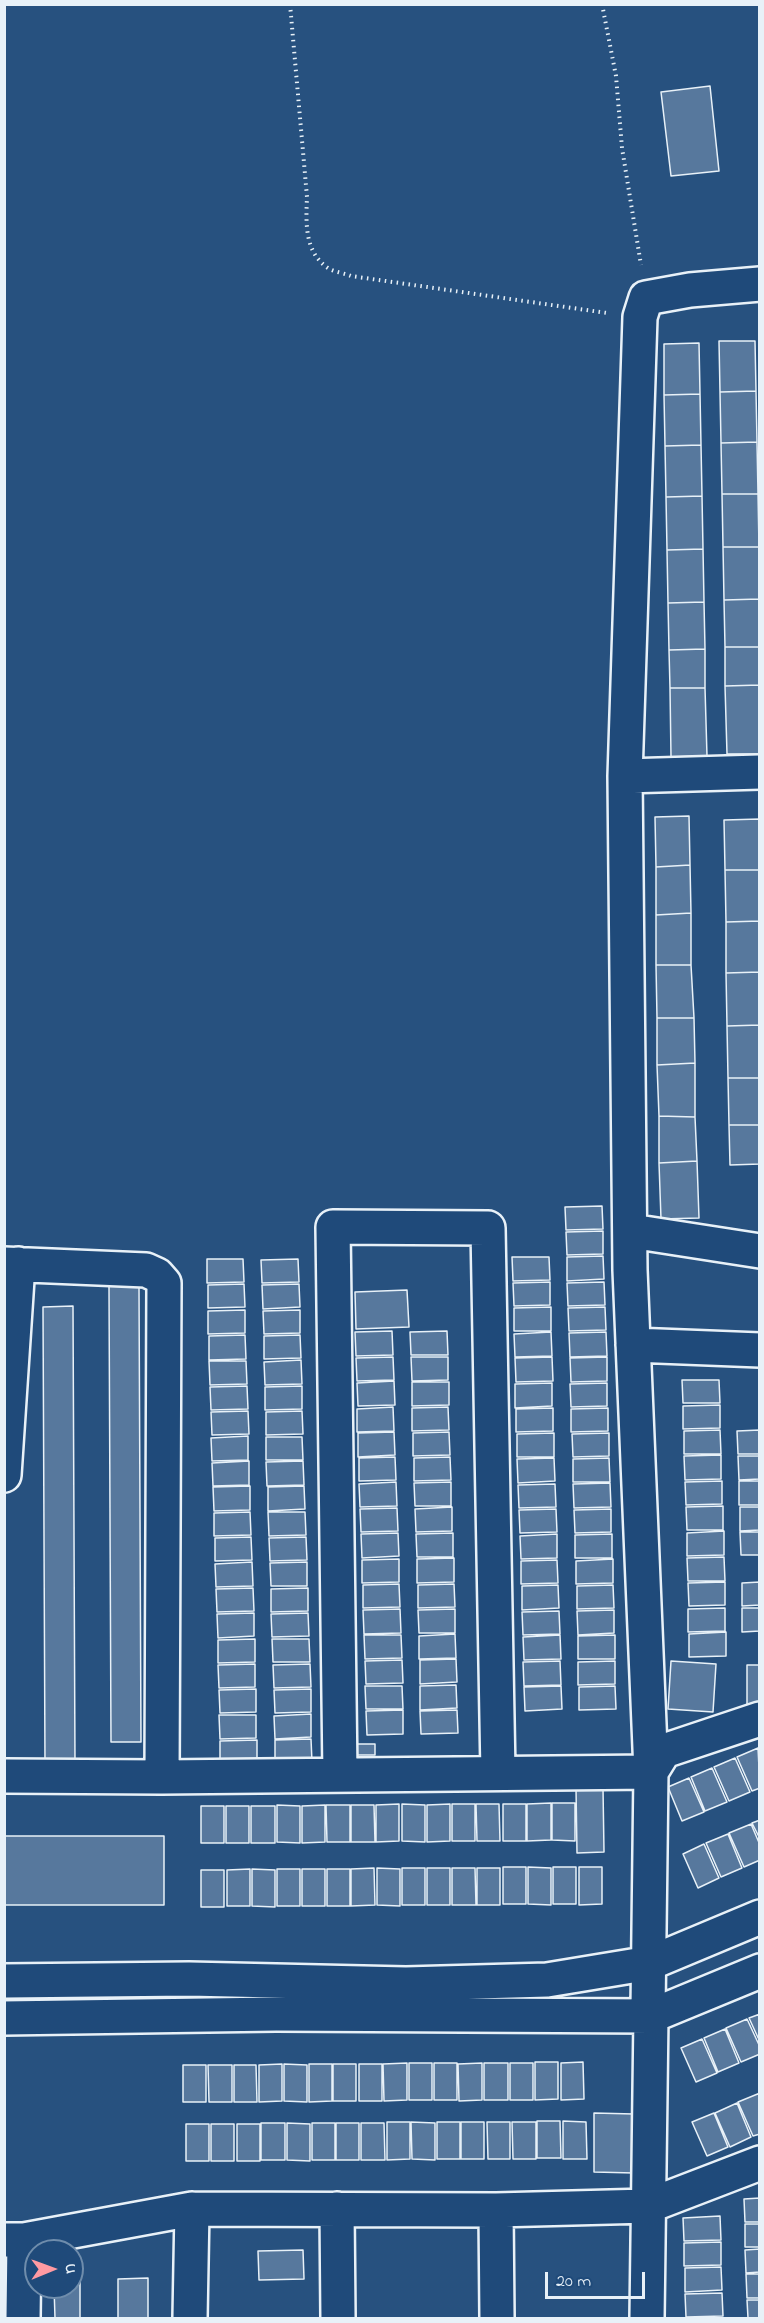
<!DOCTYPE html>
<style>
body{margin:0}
#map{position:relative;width:764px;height:2323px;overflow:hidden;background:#27517f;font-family:"Indie Flower",sans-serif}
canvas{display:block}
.frame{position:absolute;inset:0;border:6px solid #e8f1f8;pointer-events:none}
.north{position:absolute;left:24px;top:2239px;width:60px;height:60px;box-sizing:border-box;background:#1f4a7a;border:2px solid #6f8dac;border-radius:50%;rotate:89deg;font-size:16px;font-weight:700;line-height:24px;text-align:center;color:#e8f1f8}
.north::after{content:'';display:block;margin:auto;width:21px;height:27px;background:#ff9aa2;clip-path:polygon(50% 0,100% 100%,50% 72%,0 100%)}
.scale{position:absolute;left:545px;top:2272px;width:100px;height:27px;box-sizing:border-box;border:3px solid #e8f1f8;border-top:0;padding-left:8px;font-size:18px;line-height:21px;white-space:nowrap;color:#e8f1f8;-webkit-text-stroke:4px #1f4a7a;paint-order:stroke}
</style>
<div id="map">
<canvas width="764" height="2323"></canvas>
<div class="frame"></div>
<div class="north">U</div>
<div class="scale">20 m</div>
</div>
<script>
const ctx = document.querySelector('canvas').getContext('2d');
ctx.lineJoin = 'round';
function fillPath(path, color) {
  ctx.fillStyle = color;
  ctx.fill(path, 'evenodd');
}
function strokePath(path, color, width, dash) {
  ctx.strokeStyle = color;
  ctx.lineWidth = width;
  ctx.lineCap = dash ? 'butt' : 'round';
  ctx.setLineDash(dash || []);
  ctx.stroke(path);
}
const building = new Path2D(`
 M710,86L719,171L671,176L661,92Z
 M719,341H755L756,391L720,392Z
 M699,343L700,394L664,395V344Z
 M756,391L757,442L721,443L720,392Z
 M700,394L701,445L665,446L664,395Z
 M757,442L758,494H722L721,443Z
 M701,445L702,496L666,497L665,446Z
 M722,494H758L759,547H723Z
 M702,496L703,549L667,550L666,497Z
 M723,547H759L760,599L724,600Z
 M703,549L704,602L668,603L667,550Z
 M760,599V647H725L724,600Z
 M704,602L705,649L669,650L668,603Z
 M725,647H760V685L725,686Z
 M705,649V688H670L669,650Z
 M760,685V754H727L725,686Z
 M670,688H705L707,756L671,757Z
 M689,816L690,865L656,867L655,817Z
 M760,819V870H725L724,820Z
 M690,865L691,913L656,915V867Z
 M725,870H760V921L726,922Z
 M691,913V965H656V915Z
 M760,921V972L726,973V922Z
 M656,965H691L694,1018H657Z
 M760,972V1025L727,1026L726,973Z
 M657,1018H694L695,1063L657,1065Z
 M760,1025V1078H728L727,1026Z
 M695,1063V1117L659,1116L657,1065Z
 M728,1078H760V1125H729Z
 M659,1116L695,1117L697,1161L659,1163Z
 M729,1125H760V1164L730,1165Z
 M697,1161L699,1218L661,1219L659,1163Z
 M602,1206L603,1229L566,1230L565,1207Z
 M603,1231V1254L567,1255L566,1232Z
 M603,1256L604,1279L567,1281V1257Z
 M512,1257H549L550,1280L513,1281Z
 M207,1259H243L244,1282L207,1283Z
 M298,1259L299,1282L262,1283L261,1260Z
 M550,1282V1305L514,1306L513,1283Z
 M604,1282L605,1305L568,1306L567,1283Z
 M244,1284L245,1307L208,1308V1285Z
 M299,1284L300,1307L263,1309L262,1285Z
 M109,1286H139L141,1742H111Z
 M407,1290L409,1327L356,1329L355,1292Z
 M73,1306L75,1762L45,1763L43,1307Z
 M551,1307V1331H514V1308Z
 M605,1307L606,1330L569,1331L568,1308Z
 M245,1310V1333L208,1334V1311Z
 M300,1310V1333L264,1334L263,1311Z
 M392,1331L393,1355L356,1356L355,1332Z
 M447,1331L448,1355H411L410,1332Z
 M551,1332L552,1356L515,1357L514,1334Z
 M606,1332L607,1356L570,1357L569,1333Z
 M245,1335L246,1359L209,1360V1336Z
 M300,1335L301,1358L264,1359V1336Z
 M393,1357L394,1380L357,1381L356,1358Z
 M411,1357H448V1380L412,1381Z
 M552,1357L553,1381L516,1382L515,1358Z
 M607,1357V1381L571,1382L570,1358Z
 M301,1360L302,1384L265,1385L264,1362Z
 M209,1361H246L247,1384L210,1385Z
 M682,1380H719L720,1403H683Z
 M394,1381L395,1405L358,1406L357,1383Z
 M412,1382H449V1405L412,1406Z
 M552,1383V1406L515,1408V1384Z
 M607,1383V1406L571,1407L570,1384Z
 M247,1386L248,1409L211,1410L210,1387Z
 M302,1386V1409L265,1410V1387Z
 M720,1405V1428L683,1429V1406Z
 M393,1407L394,1431L357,1432V1409Z
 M448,1407L449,1430L412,1431V1408Z
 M553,1408V1431L516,1432V1409Z
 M608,1408V1431L571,1432V1409Z
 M248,1411L249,1434L212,1435L211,1412Z
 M302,1411L303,1434L266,1435V1412Z
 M720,1430L721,1454H684V1431Z
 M760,1430V1454H738L737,1431Z
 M394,1432L395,1455L358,1457V1433Z
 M449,1432L450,1455L413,1456V1433Z
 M554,1433V1457H517V1434Z
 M609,1433V1456L573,1457L572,1434Z
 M248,1436V1460L212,1461L211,1438Z
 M266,1437H302L303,1460H266Z
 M721,1455V1479L685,1480L684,1456Z
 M738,1456H760V1479L739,1480Z
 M395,1457L396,1480L359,1481V1458Z
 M450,1457L451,1480L414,1481V1458Z
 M554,1458L555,1481L518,1483L517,1459Z
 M609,1458L610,1482H573V1459Z
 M249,1461V1485L213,1486L212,1463Z
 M303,1461L304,1485L267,1486L266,1462Z
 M722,1481V1504L686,1505L685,1482Z
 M739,1481H760V1505H739Z
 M396,1482L397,1506L360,1507L359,1484Z
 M451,1482V1506H415L414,1483Z
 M610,1483L611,1507L574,1508L573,1484Z
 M555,1484L556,1507L519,1508L518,1485Z
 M250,1486V1510L214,1511L213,1487Z
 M304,1486L305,1509L268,1511V1487Z
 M723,1506V1530H687L686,1507Z
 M452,1507V1531L416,1532L415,1509Z
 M740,1507H760V1530L740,1531Z
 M397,1508L398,1531L361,1532L360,1509Z
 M556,1509L557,1532L520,1533L519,1510Z
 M611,1509V1532L575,1533L574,1510Z
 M250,1512L251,1535L214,1536V1513Z
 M268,1512H305L306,1535L269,1536Z
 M724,1531V1555L687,1556V1533Z
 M740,1532H760V1555H741Z
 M398,1533L399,1556L362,1558L361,1534Z
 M453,1533V1557H417L416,1534Z
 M557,1534V1558L521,1559L520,1536Z
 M612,1534V1558H575V1535Z
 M251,1537L252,1560L215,1561V1538Z
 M306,1537L307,1560L270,1561L269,1538Z
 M724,1557L725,1581H688L687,1558Z
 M454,1558V1582L417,1583V1559Z
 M399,1559V1582L362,1583V1560Z
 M613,1559V1583L576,1584V1561Z
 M557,1560L558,1583L521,1584V1561Z
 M252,1562L253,1586L216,1587L215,1564Z
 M307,1562V1586H271L270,1563Z
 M725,1582V1605L689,1606L688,1583Z
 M760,1582V1605L742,1606V1583Z
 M399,1584L400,1607L363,1608V1585Z
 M454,1584L455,1607L418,1608V1585Z
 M558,1585L559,1608L522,1610V1586Z
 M613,1585L614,1608L577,1609V1586Z
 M253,1588L254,1611L217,1612L216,1589Z
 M308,1588V1611L271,1612V1589Z
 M725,1608V1631L688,1632V1609Z
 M742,1608H760V1631L742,1632Z
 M400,1609L401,1633L364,1634L363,1610Z
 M455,1609V1633H419L418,1610Z
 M614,1610V1633L578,1635L577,1611Z
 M559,1611L560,1634L523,1635L522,1612Z
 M254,1613V1636L218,1638L217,1614Z
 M308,1613L309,1636L272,1637L271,1614Z
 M726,1632V1656L689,1657V1634Z
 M455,1634L456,1658L419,1659V1636Z
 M364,1635H401L402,1658L365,1659Z
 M560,1635L561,1659L524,1660L523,1637Z
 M615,1635V1659H578V1636Z
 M255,1639V1662L218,1663V1640Z
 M272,1639H309L310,1662H273Z
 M456,1659L457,1682L420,1684V1660Z
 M402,1660L403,1683L366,1684L365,1661Z
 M560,1661L561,1685L524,1686L523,1662Z
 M615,1661V1684L578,1685V1662Z
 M671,1661L716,1664L713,1712L668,1709Z
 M255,1664V1687L219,1688L218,1665Z
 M310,1664L311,1687L274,1688L273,1665Z
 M747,1665H760V1712H747Z
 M456,1685L457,1708L420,1710V1686Z
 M365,1686H402L403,1709H366Z
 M561,1686L562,1709L525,1711L524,1687Z
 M615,1686L616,1709L579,1710V1687Z
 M256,1689V1712L220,1713L219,1690Z
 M311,1689V1712L275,1713L274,1690Z
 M403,1710V1734L367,1735L366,1711Z
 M457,1710L458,1733L421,1734L420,1711Z
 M311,1714V1737L275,1739L274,1716Z
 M219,1715H256V1738L220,1739Z
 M311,1739L312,1762L275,1764V1740Z
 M257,1740V1763L220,1764V1741Z
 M356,1744H375V1755H356Z
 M758,1748L760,1788L752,1791L737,1757Z
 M735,1758L750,1792L729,1801L714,1767Z
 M712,1768L727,1802L705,1811L691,1777Z
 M689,1778L704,1812L682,1821L668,1787Z
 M576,1788H603L604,1852L577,1853Z
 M551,1803V1840L527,1841V1804Z
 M552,1803H575V1841L552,1840Z
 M399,1804V1841L376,1842V1805Z
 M402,1804L425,1805V1842L402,1841Z
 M450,1804V1841L427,1842V1805Z
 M452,1804H475V1841H452Z
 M476,1804H499L500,1841H477Z
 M503,1804H526V1841H503Z
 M277,1805L300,1806V1843L277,1842Z
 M325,1805V1842L302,1843V1806Z
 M326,1805H350V1842H327Z
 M351,1805H374L375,1842H351Z
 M201,1806H224V1843H201Z
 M226,1806H249V1843H226Z
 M251,1806H275V1843H251Z
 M760,1820V1839L752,1823Z
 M751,1824L760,1845V1860L744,1867L729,1833Z
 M728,1834L742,1868L721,1877L706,1843Z
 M4,1836H164V1905H4Z
 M704,1844L719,1878L698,1888L683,1854Z
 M503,1867H526V1904H503Z
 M528,1867L551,1868V1905L528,1904Z
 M553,1867H576V1904H553Z
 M579,1867H602V1904L579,1905Z
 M374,1868L375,1905L351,1906V1869Z
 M377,1868L400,1869V1906L377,1905Z
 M402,1868H425V1905H402Z
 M427,1868H450V1905H427Z
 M452,1868H475L476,1905H452Z
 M477,1868H500V1905H477Z
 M250,1869V1906H227V1870Z
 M252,1869L275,1870V1907L252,1906Z
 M277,1869H300V1906H277Z
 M302,1869H325V1906H302Z
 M327,1869H350V1906H327Z
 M201,1870H224V1907H201Z
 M760,2014V2042L749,2018Z
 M747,2019L760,2047V2054L741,2062L726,2028Z
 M725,2029L739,2063L718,2072L704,2038Z
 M702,2039L717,2073L696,2082L681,2048Z
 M535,2062H558V2099L535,2100Z
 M583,2062L584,2099L561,2100V2063Z
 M407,2063V2100L384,2101L383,2064Z
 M409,2063H432V2100H409Z
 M434,2063H457V2100H434Z
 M482,2063V2100L459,2101L458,2064Z
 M484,2063H508V2100H484Z
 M510,2063H533V2100H510Z
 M282,2064V2101L259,2102V2065Z
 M284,2064L307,2065V2102L284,2101Z
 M309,2064H332V2101L309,2102Z
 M333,2064H356V2101H333Z
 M359,2064H382V2101H359Z
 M183,2065H206V2102H183Z
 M208,2065H232V2102H209Z
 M234,2065H256L257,2102H234Z
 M760,2093V2134L753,2136L738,2102Z
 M737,2103L751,2137L730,2147L715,2113Z
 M594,2113L634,2114V2173L594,2172Z
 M714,2113L728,2147L707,2156L692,2122Z
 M537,2121H560L561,2158H537Z
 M563,2121L586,2122L587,2159H563Z
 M387,2122H410V2159L387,2160Z
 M411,2122L435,2123V2160L412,2159Z
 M437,2122H460V2159H437Z
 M461,2122H484V2159H461Z
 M487,2122H510V2159H488Z
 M512,2122H536V2159H513Z
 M261,2123H285V2160H261Z
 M287,2123L310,2124V2161L287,2160Z
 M312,2123H335V2160H312Z
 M336,2123H359V2160H336Z
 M361,2123H384L385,2160H361Z
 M186,2124H209V2161H186Z
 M211,2124H234V2161H211Z
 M237,2124H260V2161H237Z
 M760,2198V2222H745L744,2199Z
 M720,2216L721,2240L684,2241L683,2218Z
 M745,2224H760V2247H745Z
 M721,2242V2265L684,2266V2243Z
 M760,2249V2272L746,2273L745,2250Z
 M303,2250L304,2279L259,2280L258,2251Z
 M721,2267L722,2290L685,2292V2268Z
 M746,2274H760V2298H747Z
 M148,2278V2318H118V2279Z
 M72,2281H80V2318H55L54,2287H72Z
 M722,2293L723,2316L686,2317L685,2294Z
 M747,2300H760V2318H748Z`);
fillPath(building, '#57789d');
strokePath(building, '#e8f1f8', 1.5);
const minor = new Path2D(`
 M625,776L760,772
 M631,1231L760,1251
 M4,1264L146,1270L157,1275L164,1283L162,1777
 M633,1345L760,1350
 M4,1475L18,1264
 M340,1775L333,1227L488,1228L498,1773
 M4,1776L162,1777L651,1772L664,1751L760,1719
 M4,1981L189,1979L406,1984L547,1980L650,1963L760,1917
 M4,2018L276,2014L651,2016L760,1971
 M337,2209L338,2318
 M496,2210L497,2318
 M4,2240H24L192,2209L496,2210L648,2206L760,2163
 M23,2318L24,2240
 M190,2318L192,2209
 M647,2318L651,2016L648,2009L651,1772L630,1270L625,776L640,317L646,298L690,290L760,284`);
strokePath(minor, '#e8f1f8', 38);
strokePath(new Path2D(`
 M290,4L307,197C306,222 304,252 328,268C334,272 344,273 351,276L607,313
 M602,4L616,76L622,148L641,265`), '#e8f1f8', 4, [1.5, 4.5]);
strokePath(minor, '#1f4a7a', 33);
</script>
